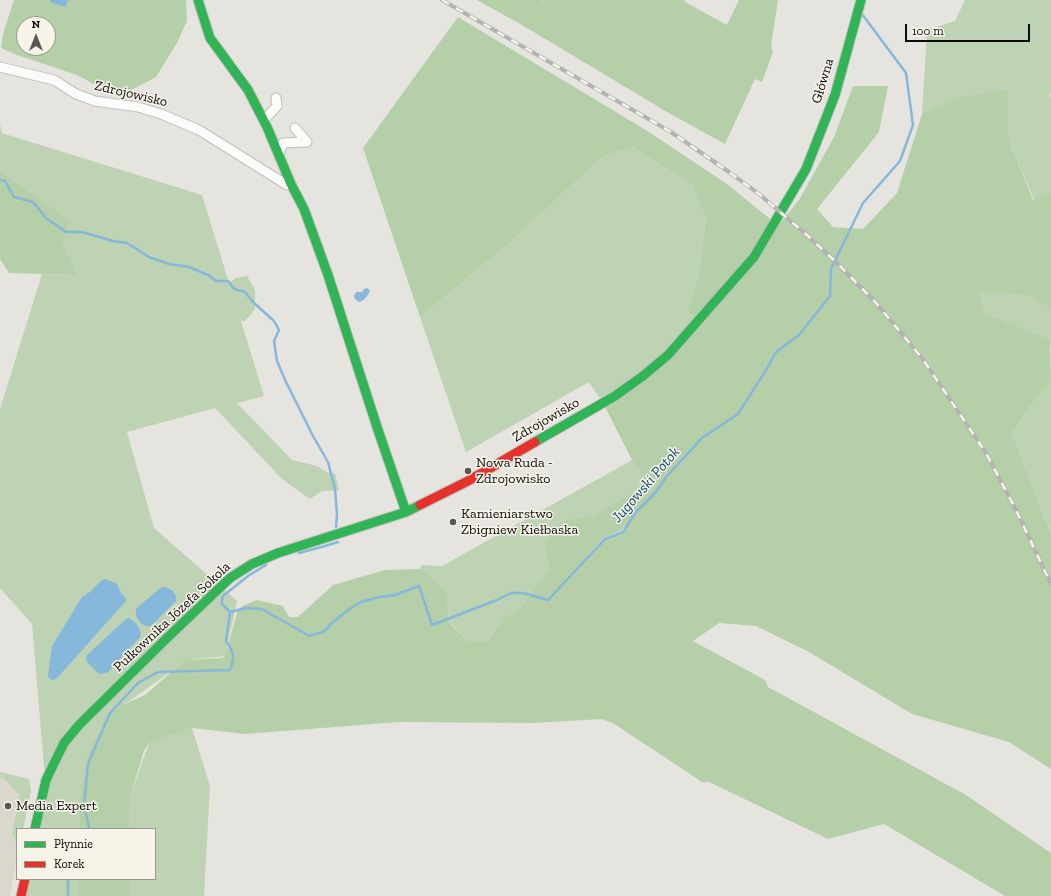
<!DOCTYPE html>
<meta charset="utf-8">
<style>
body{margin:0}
#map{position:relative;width:1051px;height:896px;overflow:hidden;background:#e6e4df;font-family:"Zilla Slab",serif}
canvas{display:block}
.legend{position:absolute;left:16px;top:828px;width:140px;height:52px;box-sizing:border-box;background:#f6f3e9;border:1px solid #99968f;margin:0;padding:5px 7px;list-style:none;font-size:12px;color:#0d0b09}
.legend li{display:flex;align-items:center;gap:8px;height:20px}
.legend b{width:20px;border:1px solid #99968f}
.north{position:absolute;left:16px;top:16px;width:40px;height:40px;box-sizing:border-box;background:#f6f3e9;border:1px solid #99968f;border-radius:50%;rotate:0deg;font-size:11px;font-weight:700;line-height:16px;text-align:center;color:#0d0b09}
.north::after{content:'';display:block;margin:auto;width:14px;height:18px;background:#595754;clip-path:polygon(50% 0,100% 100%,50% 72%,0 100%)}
.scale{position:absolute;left:905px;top:24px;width:125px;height:18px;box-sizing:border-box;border:2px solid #0d0b09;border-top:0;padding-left:5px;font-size:12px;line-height:14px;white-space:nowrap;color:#0d0b09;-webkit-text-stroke:3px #f6f3e9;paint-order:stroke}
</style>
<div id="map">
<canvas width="1051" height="896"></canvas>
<ul class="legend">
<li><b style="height:5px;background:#30b455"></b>Płynnie</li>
<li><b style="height:5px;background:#e5322d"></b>Korek</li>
</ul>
<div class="north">N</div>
<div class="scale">100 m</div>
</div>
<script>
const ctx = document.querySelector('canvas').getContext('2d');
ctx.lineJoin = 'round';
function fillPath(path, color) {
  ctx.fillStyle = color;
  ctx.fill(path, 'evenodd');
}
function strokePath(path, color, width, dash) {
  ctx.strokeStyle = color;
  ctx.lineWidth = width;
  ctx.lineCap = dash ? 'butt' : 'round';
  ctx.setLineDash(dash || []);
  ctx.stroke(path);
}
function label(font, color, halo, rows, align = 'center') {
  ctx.font = font + ' "Zilla Slab",serif';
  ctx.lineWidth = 3;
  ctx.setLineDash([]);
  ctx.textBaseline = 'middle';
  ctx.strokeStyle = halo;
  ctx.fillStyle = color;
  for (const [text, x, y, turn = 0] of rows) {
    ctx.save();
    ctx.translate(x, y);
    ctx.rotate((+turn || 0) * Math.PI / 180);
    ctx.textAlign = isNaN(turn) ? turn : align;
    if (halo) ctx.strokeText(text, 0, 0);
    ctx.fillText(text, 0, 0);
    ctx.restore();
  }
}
fillPath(new Path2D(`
 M0,772L29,779L31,790L23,829H17V859L10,896H0Z`), '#dad7cc');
fillPath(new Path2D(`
 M965,0H1051V93L1049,95L1051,97V192L1034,200L1009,141L1008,90L922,114L927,30L955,21Z
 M0,124L2,133L202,195L229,283L235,278L247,276L255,290V309L245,321H241L264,396L237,403L292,460L317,466L327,472L335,473L339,491H322L310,499L282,479L215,408L127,432L154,528L237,601L225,656L187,660L125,704L83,829H35L46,780L44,766L32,624L0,588V409L42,274L78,275L63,244L70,220L0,171Z
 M633,147L691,184L706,217L699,275L687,312L701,317L668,355L603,403L589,382L466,452L420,317L506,246L602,157Z
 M980,291L1030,296L1051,309V351L1050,339L984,313Z
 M1051,383V533L1012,433L1032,403Z
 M632,460L649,484L623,497L596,514L562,521L546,554L549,568L521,607L506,616L487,642H468L449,621L447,594L421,569V565L442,566Z
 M192,728L210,786L204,896H131L129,879H155V829H129L130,797L149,743Z
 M0,772L29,779L31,790L23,829H17V843L15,842V838L12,834L20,796L3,777H0Z
 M25,879H79L77,896H21Z`), '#bed2b4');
fillPath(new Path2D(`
 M14,0H186L187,21L177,43L156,77L118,97L77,75L17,55L1,48L3,34ZM24,24H48V48H24Z
 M477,0H544L540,6L545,0H684L685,2L727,25L739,0H778L771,46L773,52L762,82L755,79L725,144L667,112L522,25Z
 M458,17L649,132L727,184L775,223L763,244L799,200L834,137L853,86H888L879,132L817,209L833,227L863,229L897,193L922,114L962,97L1008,90L1009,141L1033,200L1051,192V309L1030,296L980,291L984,313L1050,339L1051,383L1032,403L1012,433L1051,534V769L1009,742L912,714L809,652L756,626L719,623L693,641L765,680L768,687L966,795L1051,853V896H1005L884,824L828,839L709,782H702L613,723L601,719L534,723L399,722L245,734L192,728L149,743L144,751L130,797L129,829H80V799L87,758L107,715L125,704L145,695L183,662L187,660L222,658L225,656L238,610L242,606L257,600L283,606L289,617H298L333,585L385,570L421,569L426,572L447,594L449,622L468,642H487L506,616L521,607L549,568L546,554L547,543L562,521L596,514L623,497L649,484L632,460L603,403L621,392L700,317L687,312L699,275L706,217L691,184L633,147L602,157L506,246L420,317L363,148ZM626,524L623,532L605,539L586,557L604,538L622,530Z
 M0,171L70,220L63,244L78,275L9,273L0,259Z
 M79,879H129L131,896H77Z`), '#b5cfa9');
fillPath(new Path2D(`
 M51,0H68L66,7L50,2Z
 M367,288L370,290C368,296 365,300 359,302L355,299L354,296L356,292H362L364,289Z
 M105,579L117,584L121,593L125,597L126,601L57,678C53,681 50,681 48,676L52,646L82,597L90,592L102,580Z
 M164,587C171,588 178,594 176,601L151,626C142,628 134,617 136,609L160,588Z
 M128,618C135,621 143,630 140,637L107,673L102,674L98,673L87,662L86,658L87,655L125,620Z`), '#85b8da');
strokePath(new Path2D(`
 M0,180L5,181L14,197L33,202L46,218L66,232H82L113,241L127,243L149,257L169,264L189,267L208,275L216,281H228L234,289L245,292L253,302L274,321L279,330L274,341L277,361L286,382L313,436L328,462L335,489L337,514L336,527
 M299,553L325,546L338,542
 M230,612L246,608L262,609L309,636L323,632L332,623L348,610L361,602L379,597L395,595L419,586L432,625L497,600L511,593H523L548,600L605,539L623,532L636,512L655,493L667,476L702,438L738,414L766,370L776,352L799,335L830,296L831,269L863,203L900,161L913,125L906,73L862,14
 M230,612L222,604V600L223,596L248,576L266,565
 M88,829L89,827L84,806L88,764L110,713L138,683L158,672L230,670C235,656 234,652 226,641L230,612
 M68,896V881L69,879`), '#85b8da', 2.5);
const street = new Path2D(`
 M0,67L54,80L76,94L95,101L138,107L161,114L199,130L287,185L291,184
 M264,120L277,106L276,98
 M279,154L283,143L307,142L295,128`);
const fast = new Path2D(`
 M198,0L210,38L248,90L267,127L291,184L304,209L328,275L377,427L406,512
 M535,442L615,396L643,376L668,355L754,257L806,169L835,95L861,0
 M35,829L46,780L64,743L79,725L166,639L230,578L252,564L278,553L406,512L420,505`);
const jam = new Path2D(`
 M420,505L468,481L535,442
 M21,896L25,879`);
strokePath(street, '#c0bfbb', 11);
strokePath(fast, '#c0bfbb', 11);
strokePath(jam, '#c0bfbb', 11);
strokePath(street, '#fbfbfa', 9);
strokePath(fast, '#30b455', 9);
strokePath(jam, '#e5322d', 9);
const rail = new Path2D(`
 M442,0L671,132L729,172L759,194L807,235L838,264L876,303L922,358L986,453L1015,508L1051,584`);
strokePath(rail, '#b3b3b2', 4);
strokePath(rail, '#f6f3e9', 2.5, [8]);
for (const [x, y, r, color] of [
 [468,471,4,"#595754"],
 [453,522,4,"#595754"],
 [8,806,4,"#595754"]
]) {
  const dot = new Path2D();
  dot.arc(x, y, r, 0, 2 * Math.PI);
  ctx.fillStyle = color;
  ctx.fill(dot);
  strokePath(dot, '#f6f3e9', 1.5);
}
label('14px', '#0d0b09', '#f6f3e9', [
 ["Główna",823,81,-73],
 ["Zdrojowisko",131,94,13],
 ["Zdrojowisko",546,420,-30],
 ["Pułkownika Józefa Sokola",172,617,-43]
]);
label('14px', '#0d0b09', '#f6f3e9', [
 ["Nowa Ruda -",476,463],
 ["Zdrojowisko",476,479],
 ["Kamieniarstwo",461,514],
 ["Zbigniew Kiełbaska",461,530],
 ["Media Expert",16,806]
], 'left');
label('italic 15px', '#074466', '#f6f3e9', [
 ["Jugowski Potok",646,485,-49]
]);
</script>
